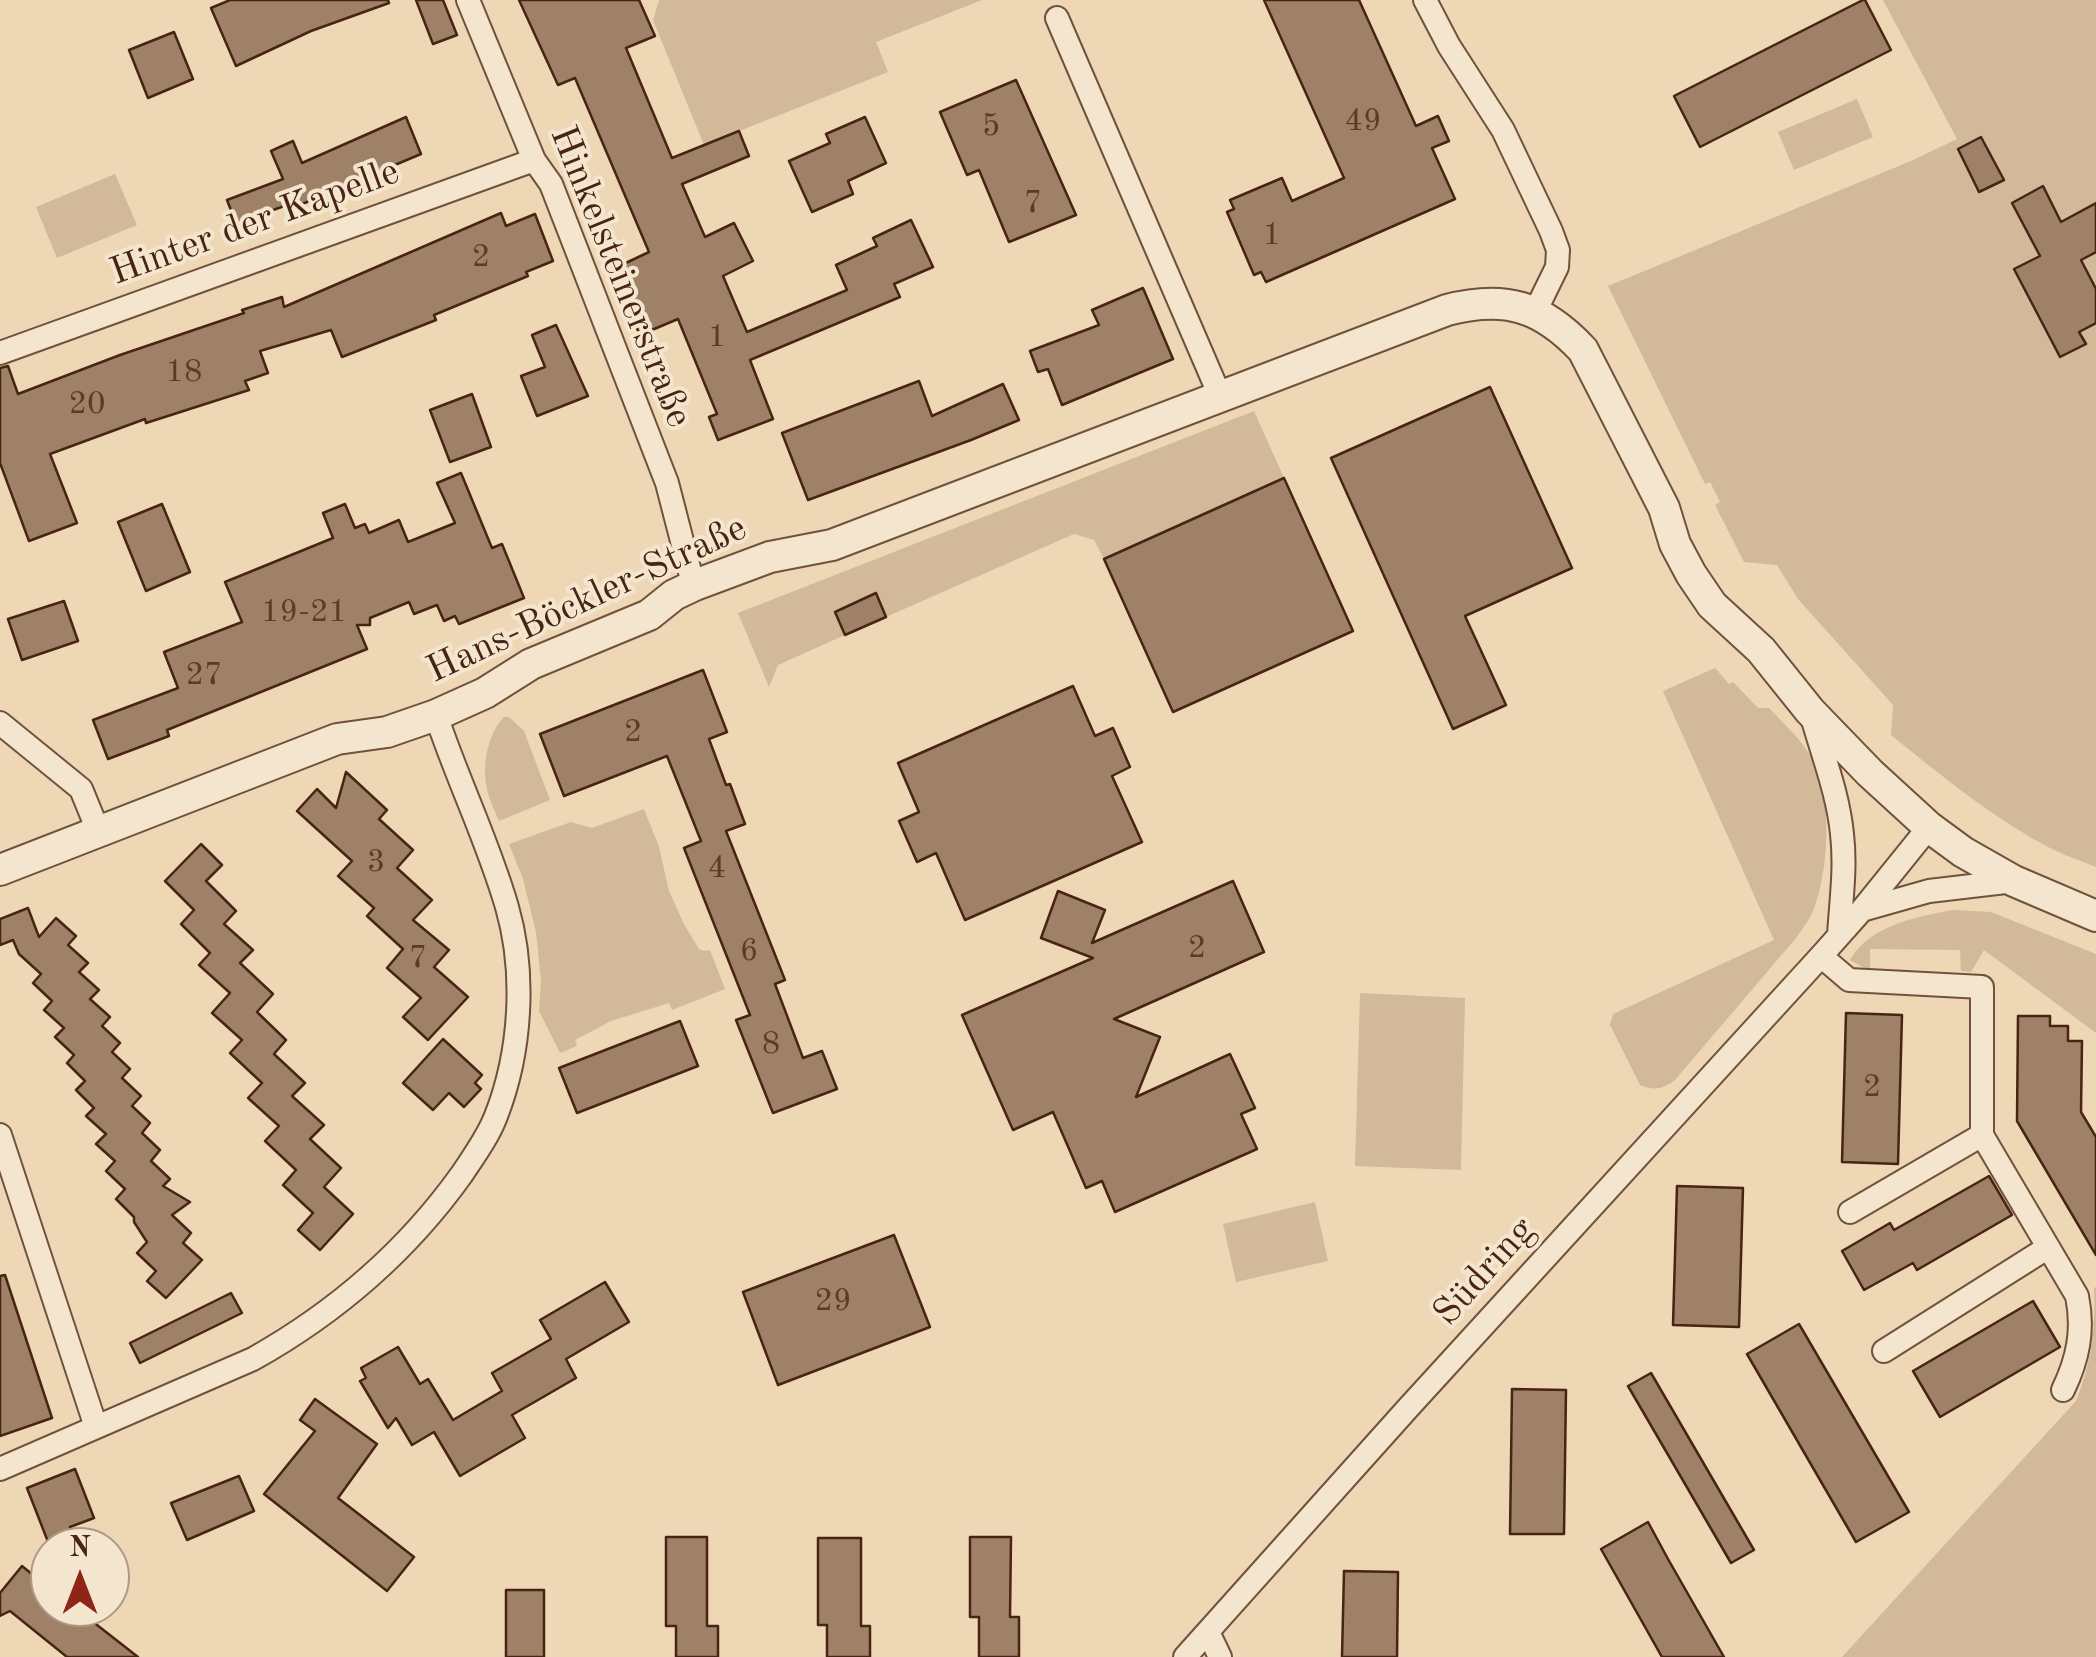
<!DOCTYPE html>
<meta charset="utf-8">
<style>
body{margin:0}
#map{position:relative;width:2096px;height:1657px;overflow:hidden;background:#eed7b5;font-family:"Old Standard TT",serif}
canvas{display:block}
.north{position:absolute;left:30px;top:1527px;width:100px;height:100px;box-sizing:border-box;background:#f4e5cf;border:2px solid #af9884;border-radius:50%;rotate:0deg;font-size:28px;font-weight:700;line-height:40px;text-align:center;color:#472413}
.north::after{content:'';display:block;margin:auto;width:35px;height:45px;background:#8f2418;clip-path:polygon(50% 0,100% 100%,50% 72%,0 100%)}
</style>
<div id="map">
<canvas width="2096" height="1657"></canvas>
<div class="north">N</div>
</div>
<script>
const ctx = document.querySelector('canvas').getContext('2d');
ctx.lineJoin = 'round';
function fillPath(path, color) {
  ctx.fillStyle = color;
  ctx.fill(path, 'evenodd');
}
function strokePath(path, color, width, dash) {
  ctx.strokeStyle = color;
  ctx.lineWidth = width;
  ctx.lineCap = dash ? 'butt' : 'round';
  ctx.setLineDash(dash || []);
  ctx.stroke(path);
}
function label(font, color, halo, rows, align = 'center') {
  ctx.font = font + ' "Old Standard TT",serif';
  ctx.lineWidth = 8;
  ctx.setLineDash([]);
  ctx.textBaseline = 'middle';
  ctx.strokeStyle = halo;
  ctx.fillStyle = color;
  for (const [text, x, y, turn = 0] of rows) {
    ctx.save();
    ctx.translate(x, y);
    ctx.rotate((+turn || 0) * Math.PI / 180);
    ctx.textAlign = isNaN(turn) ? turn : align;
    if (halo) ctx.strokeText(text, 0, 0);
    ctx.fillText(text, 0, 0);
    ctx.restore();
  }
}
fillPath(new Path2D(`
 M659,0H982L876,42L888,72L704,145L653,20Z
 M1883,0H2096V867C2082,861 2066,856 2052,849C1994,819 1942,776 1891,735L1893,705L1798,599L1777,565L1744,562L1715,505L1720,502L1710,482L1705,484L1608,286L1911,161L1957,139Z
 M1857,99L1873,137L1794,170L1778,132Z
 M115,174L137,225L57,258L36,207Z
 M1254,411L1284,478L1104,559L1094,540L1074,534L886,617L875,594L835,612L845,635L778,665L769,687L738,613Z
 M1715,668L1729,684L1733,682L1758,708H1769C1787,727 1808,745 1817,770C1832,809 1828,873 1813,911C1809,921 1802,929 1796,938L1675,1080C1663,1089 1653,1091 1640,1085L1610,1025L1613,1014L1774,940L1663,691Z
 M504,717H509L524,731L550,800L499,821C495,811 489,800 487,789C482,766 487,735 504,717Z
 M644,809L659,847L669,891L684,924L699,949L704,951L710,950L725,989L672,1010L669,1003L611,1021L575,1040L577,1046L560,1053L539,1011L541,981L536,932L523,879L509,844L571,822L592,828Z
 M1953,910L1991,912L2096,954V1033L1984,950L1971,972L1961,971L1960,950L1870,949V971L1850,960C1870,925 1916,917 1953,910Z
 M1360,993L1465,998L1461,1170L1355,1166Z
 M1315,1202L1328,1261L1236,1282L1223,1224Z
 M2096,1287V1657H1842L2076,1401C2091,1365 2096,1327 2094,1288Z`), '#d2b999');
const building = new Path2D(`
 M230,0H388L389,3L311,31L236,66L211,8Z
 M416,0H443L457,35L433,44Z
 M519,0H639L655,36L626,48L672,158L739,131L749,156L682,184L705,237L734,223L753,261L723,276L747,332L847,290L836,265L877,246L873,238L911,220L933,267L894,284L900,297L750,360L773,419L718,440L709,417L717,414L678,319L640,335L611,270L649,252L575,78L558,85Z
 M1264,0H1359L1416,126L1438,116L1449,141L1432,148L1455,199L1266,282L1261,272L1254,275L1227,212L1234,209L1230,200L1282,178L1292,201L1344,178Z
 M1863,0H1865L1891,50L1700,147L1674,96Z
 M174,32L193,79L148,98L129,50Z
 M1016,80L1076,215L1009,242L979,170L967,175L940,112Z
 M406,117L421,154L295,207L293,203L236,223L227,200L283,179L271,151L293,141L302,163Z
 M865,117L886,163L848,181L853,194L812,212L789,161L830,143L826,134Z
 M1981,137L2004,180L1979,192L1958,149Z
 M2043,186L2061,222L2096,203V252L2081,260L2096,289V323L2079,332L2086,344L2060,357L2014,269L2040,256L2012,203Z
 M501,213L506,226L535,214L553,261L526,272L528,276L434,315L436,320L342,357L331,330L260,351L268,373L245,381L249,390L146,423L145,419L50,454L77,523L29,541L0,463V368L8,366L18,394L120,355L244,313L242,310L282,297L284,307Z
 M1143,288L1173,359L1062,405L1048,369L1038,372L1030,351L1099,325L1092,310Z
 M556,325L588,396L537,416L521,376L545,367L532,335Z
 M919,381L932,416L1003,384L1019,420L971,440L808,500L782,433Z
 M1490,387L1572,568L1465,616L1506,705L1453,729L1331,458Z
 M472,394L491,447L450,462L430,410Z
 M461,473L492,548L502,544L524,598L459,624L455,616L444,621L437,605L414,614L409,602L370,618V625H357L367,649L167,730L169,736L108,759L93,720L178,688L164,652L242,622L225,582L333,538L323,513L345,504L355,528L365,524L369,533L399,520L408,542L455,523L437,483Z
 M1284,478L1353,631L1173,712L1104,559Z
 M162,504L190,572L146,591L118,522Z
 M876,593L886,617L845,635L835,612Z
 M64,601L78,641L22,660L8,619Z
 M703,670L727,732L709,739L726,785L730,784L745,824L726,831L785,980L775,984L803,1058L822,1051L837,1089L773,1113L736,1020L750,1015L684,848L701,841L667,756L564,796L540,734Z
 M1073,686L1095,736L1113,728L1130,767L1112,776L1142,842L965,920L936,853L917,862L899,821L919,812L898,763Z
 M346,772L387,810L379,819L413,850L397,868L432,900L413,920L449,950L434,967L468,997L428,1040L403,1017L421,998L387,968L403,949L367,916L374,908L338,876L352,861L297,811L317,789L336,808Z
 M201,844L222,865L206,881L236,911L224,924L253,950L240,963L273,994L257,1012L286,1040L274,1054L305,1083L292,1096L324,1125L310,1139L341,1168L324,1187L353,1214L320,1250L298,1230L313,1213L283,1185L296,1170L265,1141L279,1126L248,1098L262,1083L230,1053L242,1040L212,1013L230,993L199,965L210,953L181,924L194,910L165,881Z
 M1233,881L1264,952L1114,1019L1160,1037L1136,1097L1230,1054L1255,1108L1241,1114L1257,1149L1115,1212L1102,1181L1086,1188L1053,1112L1013,1130L962,1015L1093,958L1041,938L1058,891L1105,910L1092,943Z
 M28,908L39,937L56,918L76,936L68,945L88,963L79,972L99,990L90,999L110,1017L102,1026L120,1043L112,1052L130,1069L122,1078L141,1096L132,1106L150,1123L142,1133L160,1150L151,1161L170,1179L163,1186L190,1202L172,1215L191,1233L183,1243L202,1260L166,1298L147,1281L156,1271L137,1253L147,1242L134,1222V1217L116,1199L125,1189L106,1171L115,1161L96,1144L106,1134L86,1116L94,1108L76,1090L85,1081L67,1063L74,1055L55,1037L64,1028L44,1010L52,1001L33,983L41,974L19,954L13,940L0,945V919Z
 M1846,1013L1902,1015L1898,1164L1842,1162Z
 M2018,1016H2050V1026H2068V1041H2082L2081,1112L2096,1137V1255L2017,1121Z
 M680,1021L698,1066L577,1113L559,1068Z
 M443,1039L482,1075L475,1083L481,1089L464,1107L449,1093L433,1110L403,1083Z
 M1989,1176L2012,1215L1917,1270L1913,1263L1864,1290L1842,1251L1890,1223L1894,1230Z
 M1677,1186L1743,1188L1739,1327L1673,1325Z
 M894,1235L930,1327L778,1385L743,1292Z
 M5,1275L52,1418L0,1436V1276Z
 M605,1282L629,1322L566,1359L576,1378L512,1415L525,1438L460,1476L434,1432L412,1445L396,1418L388,1428L360,1381L366,1378L361,1368L398,1347L420,1384L428,1379L453,1420L502,1391L492,1373L551,1339L540,1320Z
 M231,1293L242,1313L140,1363L130,1343Z
 M2033,1301L2060,1347L1940,1417L1913,1371Z
 M1799,1324L1909,1512L1856,1542L1747,1354Z
 M1651,1373L1754,1550L1731,1563L1628,1386Z
 M1512,1389L1566,1390L1564,1534H1510Z
 M315,1399L377,1444L338,1498L414,1557L387,1591L264,1494L315,1431L300,1420Z
 M75,1469L94,1518L70,1527L75,1541L59,1547H50L27,1488Z
 M239,1476L254,1511L187,1540L171,1503Z
 M1648,1522L1668,1559L1724,1657H1662L1601,1549Z
 M666,1537H707V1626H718V1657H676V1626H666Z
 M970,1537H1011L1010,1617H1019V1657H979V1617H970Z
 M818,1538H861V1626H870V1657H827V1625H818Z
 M22,1566L50,1589V1607H74L138,1657H67L10,1611L0,1616V1593Z
 M1344,1571L1398,1572L1397,1657H1342Z
 M506,1590H544V1657H506Z`);
fillPath(building, '#9e8167');
strokePath(building, '#472413', 2.5);
const minor = new Path2D(`
 M468,0L534,160L551,184L667,483L690,572L695,585
 M1425,0L1449,46L1503,130L1551,231L1558,250L1557,267L1535,312
 M1057,18L1220,396
 M0,353L534,160
 M1811,713C1822,753 1838,793 1842,834C1846,868 1841,902 1839,935
 M0,723L81,789L99,833
 M1862,910L1929,891L2014,881
 M1821,956L1849,980L1982,987V1135L2077,1296C2084,1330 2078,1359 2063,1390
 M0,1135L96,1427
 M1850,1212L1982,1135
 M1884,1351L2047,1248
 M0,1469L253,1359C335,1313 407,1251 462,1174C474,1156 488,1137 496,1116C521,1052 526,973 507,907C488,841 457,779 436,715
 M1208,1632L1220,1657
 M1185,1657L1408,1408L1821,956L1862,910L1929,827`);
const tertiary = new Path2D(`
 M0,870L337,739L387,732L436,715L485,693L531,664L649,615L674,595L695,585L770,557L832,545L1447,310C1505,295 1542,306 1583,350L1664,508L1675,544L1691,574L1712,605L1761,650L1810,711L1870,773L1929,827L1963,852L2014,881L2096,916`);
strokePath(minor, '#71513c', 26);
strokePath(tertiary, '#71513c', 34);
strokePath(minor, '#f4e5cf', 22);
strokePath(tertiary, '#f4e5cf', 30);
label('32px', '#5d3b28', null, [
 ["49",1363,122],
 ["5",991,127],
 ["7",1033,204],
 ["1",1272,236],
 ["2",481,258],
 ["1",717,338],
 ["18",184,373],
 ["20",87,405],
 ["19-21",304,613],
 ["27",204,676],
 ["2",633,733],
 ["3",376,863],
 ["4",717,869],
 ["2",1197,949],
 ["6",749,952],
 ["7",418,959],
 ["8",771,1045],
 ["2",1872,1088],
 ["29",833,1302]
]);
label('38px', '#472413', '#f4e5cf', [
 ["Hinter der Kapelle",255,223,-20],
 ["Hinkelsteinerstraße",620,277,68],
 ["Hans-Böckler-Straße",587,600,-25],
 ["Südring",1485,1272,-48]
]);
</script>
